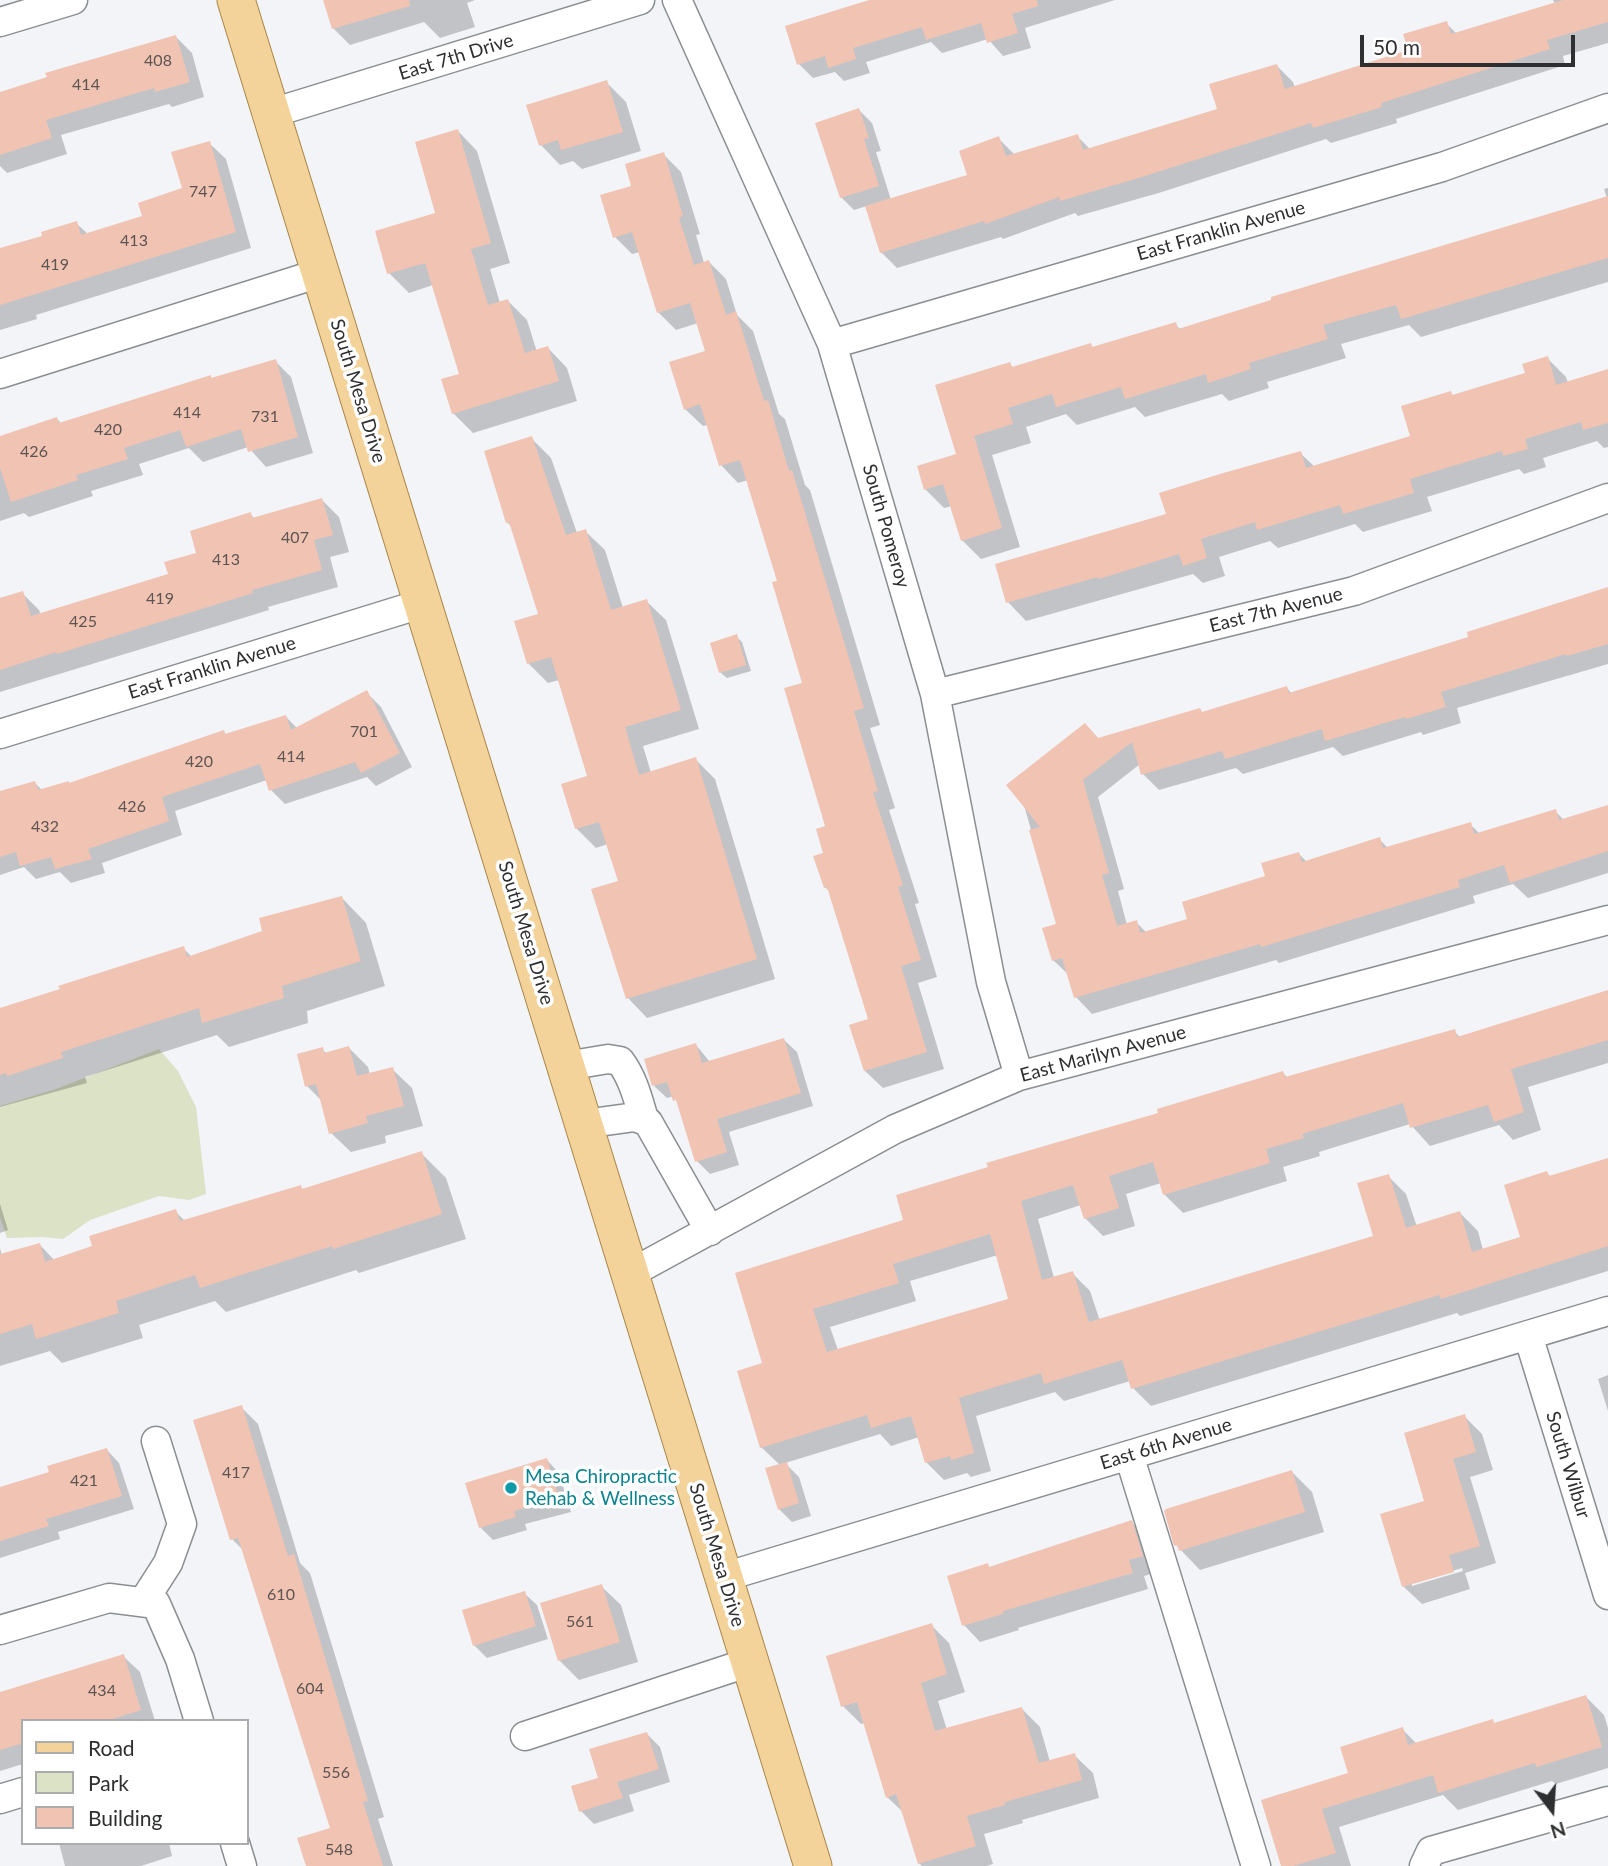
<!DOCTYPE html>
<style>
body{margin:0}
#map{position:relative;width:1608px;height:1866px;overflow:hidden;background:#f2f4f8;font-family:Lato,sans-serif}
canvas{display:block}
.legend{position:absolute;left:21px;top:1719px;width:228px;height:126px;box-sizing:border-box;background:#fff;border:2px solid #abacac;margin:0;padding:9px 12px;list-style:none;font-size:21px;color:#2e2f30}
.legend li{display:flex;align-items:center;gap:14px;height:35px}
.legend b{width:35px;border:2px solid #abacac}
.north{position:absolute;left:1517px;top:1775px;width:70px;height:70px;-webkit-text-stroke:5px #fff;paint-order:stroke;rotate:163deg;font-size:19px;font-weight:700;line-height:28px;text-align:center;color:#2e2f30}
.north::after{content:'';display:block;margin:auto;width:24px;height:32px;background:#2e2f30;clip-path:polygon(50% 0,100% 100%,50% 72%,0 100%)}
.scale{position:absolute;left:1360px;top:35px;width:215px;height:32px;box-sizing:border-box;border:4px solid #2e2f30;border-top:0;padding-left:9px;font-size:21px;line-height:24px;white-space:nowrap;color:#2e2f30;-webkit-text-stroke:5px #fff;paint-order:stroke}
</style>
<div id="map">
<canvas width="1608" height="1866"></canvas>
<ul class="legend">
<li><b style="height:9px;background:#f3d399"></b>Road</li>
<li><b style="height:19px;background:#dbe2c6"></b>Park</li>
<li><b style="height:19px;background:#f0c3b3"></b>Building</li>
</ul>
<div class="north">N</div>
<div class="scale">50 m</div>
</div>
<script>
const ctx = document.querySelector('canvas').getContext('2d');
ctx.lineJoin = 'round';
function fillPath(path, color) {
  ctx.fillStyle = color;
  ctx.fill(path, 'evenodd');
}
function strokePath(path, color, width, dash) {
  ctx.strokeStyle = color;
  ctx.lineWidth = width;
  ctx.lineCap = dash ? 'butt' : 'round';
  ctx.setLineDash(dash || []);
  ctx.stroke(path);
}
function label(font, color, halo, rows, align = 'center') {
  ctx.font = font + ' Lato,sans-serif';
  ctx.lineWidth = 7;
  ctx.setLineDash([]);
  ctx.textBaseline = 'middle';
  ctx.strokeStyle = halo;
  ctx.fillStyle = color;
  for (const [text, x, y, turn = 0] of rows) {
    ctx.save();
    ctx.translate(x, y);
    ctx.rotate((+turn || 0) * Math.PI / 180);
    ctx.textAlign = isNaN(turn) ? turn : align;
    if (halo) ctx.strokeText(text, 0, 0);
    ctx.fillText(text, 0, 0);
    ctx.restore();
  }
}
fillPath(new Path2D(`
 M159,1049L178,1071L196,1107L206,1194L189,1200L159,1196L90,1220L63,1239L43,1237L7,1238L0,1217V1106L56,1089Z`), '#dbe2c6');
fillPath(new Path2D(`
 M325,0H475L467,3L475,27L440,38L424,22L350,45L333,28Z
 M876,0H1115L1025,28L1031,48L1003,56L988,39L942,53L931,42L866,62L870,73L844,81L835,72L813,78L799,64Z
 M1553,0H1608V43L1563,56L1565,65L1396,119L1397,123L1331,143L1326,139L1162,192L1078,216L1075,213L1003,239L1001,237L897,268L881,252L867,206L854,210L841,197L859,110L872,123L881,151L876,152L891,200L969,176L998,138L1015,155L1077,136L1091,150L1219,110L1277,66L1293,82L1295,88L1410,51L1446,23L1457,34L1555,4Z
 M176,37L192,53L204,97L172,107L169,104L61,135L67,154L7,173L0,166V94Z
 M606,82L626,102L641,151L582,169L573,161L560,165L541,145Z
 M458,131L477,151L510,263L490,269L500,303L508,301L527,320L537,352L548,348L567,368L577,401L473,433L453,413L461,375L433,285L409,293L389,273L438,214Z
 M209,143L226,159L251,248L36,315L37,319L0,330V249L44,237L76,223L89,235L144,217L184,189Z
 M663,154L681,172L700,234L696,235L704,263L709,262L726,279L737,315L753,331L779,414L785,419L805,485L810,490L880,725L870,728L895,808L889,810L919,903L915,904L937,977L918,983L944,1069L883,1088L865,1071L870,1021L831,893L825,887L827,827L805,684L779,582L748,480L738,483L721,465L707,425L703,426L685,409L707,352L698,323L676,330L658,312L640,252L632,254L615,237L633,187Z
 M1608,188V282L1421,337L1409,325L1341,344L1346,358L1267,382L1269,388L1229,401L1222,394L1145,417L1135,407L1077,425L1066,414L1026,427L1031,443L992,455L1020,547L981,559L962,540L952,506L944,508L925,489L958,455L1010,364L1014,369L1090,345L1094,349L1175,324L1181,330L1607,198L1604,189Z
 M1547,358L1566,377L1568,383L1608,371V447L1604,448L1597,441L1543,458L1546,467L1524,474L1519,469L1427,497L1432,511L1363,532L1355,524L1278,548L1270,541L1219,557L1225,576L1203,583L1193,574L1026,621L1008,602L1168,515L1300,453L1315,467L1412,437L1450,393L1454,397L1527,374Z
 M275,361L291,377L313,453L266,467L248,447L203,462L189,448L139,464L143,475L91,491L93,496L29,517L24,513L0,521V438L57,419L62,424Z
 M531,438L551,458L577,533L585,531L605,550L623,608L646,601L666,620L699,729L643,746L651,773L695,759L715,779L775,979L647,1018L628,998L620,883L608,844L596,848L576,828L589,778L559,680L548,683L529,664L516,623L540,615L513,528L507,522Z
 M322,500L339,517L349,552L330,557L338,587L268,607L269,610L217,626L0,692V598L22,593L39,610L41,615L170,575L250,514L255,519Z
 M1608,589V664L1457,708L1461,723L1423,735L1421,732L1343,756L1333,747L1243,774L1236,768L1159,790L1143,774L1140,764L1098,797L1124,889L1118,891L1127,925L1136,922L1147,933L1189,920L1267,877L1299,854L1307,862L1379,839L1389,849L1470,824L1480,834L1555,811L1564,820L1608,807V873L1528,898L1513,884L1473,896L1475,903L1279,963L1276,960L1092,1014L1076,997L1070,976L1053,960L1058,925L1024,805L1085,725L1100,740L1203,714L1287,688L1292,694L1471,639Z
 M736,636L742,642L751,671L727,678L721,673L712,644Z
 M367,693L381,707L412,767L376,786L367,777L285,804L271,790L267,780L175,811L182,835L102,863L105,873L71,883L60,872L36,879L24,867L0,875V802L35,783L42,790L70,784L224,732L227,736L286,717L298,729Z
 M342,898L366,923L385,986L307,1011L308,1023L229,1047L217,1035L85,1077L87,1083L0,1107V1010L183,948L192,957L264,932Z
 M1608,991V1063L1528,1087L1541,1130L1513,1140L1499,1125L1430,1146L1410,1124L1319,1152L1320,1156L1283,1167L1287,1181L1183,1213L1165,1195L1161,1183L1126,1194L1135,1226L1103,1236L1085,1218L1081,1205L1038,1219L1054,1278L1072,1273L1090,1291L1100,1321L1375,1238L1388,1176L1406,1194L1417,1227L1460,1213L1478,1231L1483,1250L1522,1238L1547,1173L1551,1177L1608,1160V1271L1460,1316L1457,1313L1151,1406L1133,1388L1130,1381L1064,1401L1055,1392L976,1416L991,1471L971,1477L967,1473L944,1480L926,1462L919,1437L891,1446L880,1434L785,1463L799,1477L811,1516L792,1522L779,1509L781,1466L761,1447L765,1364L737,1274L906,1221L1161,1114L1283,1073L1288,1078L1454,1031L1461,1038ZM998,1255L1010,1300L838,1350L830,1327L916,1301L910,1281Z
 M784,1040L797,1052L813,1106L729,1132L739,1165L710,1174L697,1161L679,1104L674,1096L667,1098L654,1086L696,1045L710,1062Z
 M349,1048L368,1067L370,1075L392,1069L412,1088L423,1126L385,1136L386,1143L351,1152L331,1133L322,1101L307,1086L322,1049L327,1054Z
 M421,1153L446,1178L466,1239L359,1273L356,1270L226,1312L215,1301L139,1325L143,1338L62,1363L50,1351L0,1366V1248L2,1256L40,1245L55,1261L94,1247L175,1211L185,1221L300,1187L304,1190Z
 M0,1204L8,1230L0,1233Z
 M1608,1375V1411L1598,1379Z
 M241,1407L258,1424L300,1563L310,1573L384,1817L378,1819L393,1866H307L332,1829L245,1552L232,1539Z
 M1464,1416L1482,1434L1493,1470L1470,1477L1496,1563L1465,1573L1470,1589L1422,1604L1404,1587L1382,1515L1427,1502ZM1462,1568L1463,1571L1412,1586V1583Z
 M107,1450L119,1463L134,1509L58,1532L60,1539L0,1558V1489L51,1473Z
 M547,1460L559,1473L571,1512L525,1524L527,1530L493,1540L480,1527Z
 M1292,1472L1312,1492L1324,1532L1200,1570L1176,1545Z
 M1131,1522L1148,1539L1158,1572L1144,1576L1148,1589L1018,1628L1019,1630L980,1642L964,1625L987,1565L990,1568Z
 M601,1586L621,1605L638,1662L579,1680L559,1660Z
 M524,1593L537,1605L548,1639L487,1658L474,1645Z
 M931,1625L949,1643L965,1692L938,1701L947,1730L1022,1709L1040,1727L1050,1762L1074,1755L1093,1773L1099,1798L1022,1820L1023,1823L984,1834L993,1864L987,1866H922L919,1863L904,1813L887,1797L865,1723L861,1724L843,1706Z
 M123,1656L140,1672L155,1721H23V1764L0,1771V1694Z
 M1586,1697L1604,1715L1608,1728V1768L1556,1784L1552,1781L1458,1810L1443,1795L1339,1827L1351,1866H1283L1263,1801L1350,1774L1402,1729L1417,1744L1492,1721L1495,1724Z
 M647,1734L660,1747L670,1782L629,1795L634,1811L594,1824L581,1811L600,1779Z
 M59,1843H169L172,1856L141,1866H65Z`), '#0003');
fillPath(new Path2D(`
 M323,0H409L410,6L332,29Z
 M869,0H1037L1038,6L1012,14L1018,33L987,43L981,23L926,40L922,27L853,48L856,59L828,68L825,56L797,65L785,26Z
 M1563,0H1608V22L1547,40L1550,49L1381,103L1382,107L1313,128L1311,123L1145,176L1060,201L1059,197L985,224L984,221L880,253L865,206L967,175L959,151L999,136L1006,156L1078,134L1083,150L1217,109L1209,84L1277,64L1285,89L1408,50L1403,34L1447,21L1451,34Z
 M176,35L190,82L155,92L154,88L46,120L52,138L0,155V92L47,77L45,73Z
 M607,80L623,132L561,150L558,140L539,146L526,105Z
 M859,108L869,138L864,139L879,186L840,198L815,123Z
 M458,129L491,243L471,249L488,305L508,299L525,353L548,346L559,381L452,414L441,379L459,374L425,263L387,274L375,231L435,213L415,142Z
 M210,141L236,232L0,305V248L42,236L41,232L77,221L81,235L142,216L138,203L182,188L171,152Z
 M664,152L683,216L679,218L694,265L709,260L726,315L736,311L764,401L768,400L789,471L792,470L864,708L854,711L878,791L873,792L903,885L898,887L921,960L901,966L927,1052L864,1071L849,1025L868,1019L827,887L824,888L813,856L823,853L816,829L825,826L784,688L802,683L772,582L777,581L740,460L719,466L700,404L684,410L669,362L705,351L690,303L657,313L632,232L613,238L600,195L631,186L625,164Z
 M1608,196V258L1401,319L1396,305L1323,325L1328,339L1249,363L1251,369L1208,383L1206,374L1125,399L1121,387L1056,407L1052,394L1008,408L1013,424L974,436L1002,528L961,541L943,484L924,490L917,466L956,454L935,385L1010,362L1012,367L1091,343L1092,347L1176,322L1178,329L1271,300V297Z
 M1548,356L1556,385L1608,369V423L1583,430L1581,422L1525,439L1528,449L1503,456L1502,451L1410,479L1414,493L1343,514L1340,505L1257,530L1255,522L1201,539L1207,558L1183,566L1179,554L1099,579L1098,577L1006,603L995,564L1166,514L1159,493L1220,474L1301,451L1306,468L1410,436L1401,406L1451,391L1452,395L1525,373L1522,364Z
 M276,359L298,437L248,452L241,429L186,447L180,430L124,448L128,459L76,475L78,480L11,502L0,468V436L57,417L59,423L211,375V378Z
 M532,436L566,535L586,529L611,610L647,599L681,710L625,727L639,775L696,757L757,959L626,999L591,889L618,881L599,822L575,829L561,784L587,776L551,657L527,664L514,621L538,614L509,522L506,523L484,451Z
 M322,498L333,535L314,540L322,570L252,590L253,593L57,654L56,652L0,670V598L23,591L31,616L168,574L164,562L196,553L190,531L251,512L252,518Z
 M1608,587V644L1567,656L1566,654L1441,692L1446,707L1406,719L1405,717L1325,741L1322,729L1225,759L1222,751L1141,775L1132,742L1083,780L1109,873L1102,875L1117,926L1137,920L1140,933L1187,919L1182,902L1265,876L1261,863L1299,852L1302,862L1380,837L1383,848L1471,822L1474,834L1556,809L1559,820L1608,805V851L1510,883L1504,865L1458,880L1460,887L1261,947L1260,944L1074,998L1062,958L1052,961L1042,928L1056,924L1029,830L1040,827L1006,785L1085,723L1098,738L1200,708L1202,712L1287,686L1289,693L1468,637L1467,632Z
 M737,634L746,665L719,673L710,643Z
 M367,690L400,753L361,773L355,762L269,791L260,764L162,797L169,821L88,849L92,859L55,869L51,857L20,866L16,852L0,857V791L35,781L38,790L69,781V783L224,730L225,734L286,715L291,730Z
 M342,896L361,961L282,986L284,998L202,1023L199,1008L61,1052L63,1058L7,1076L6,1073L0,1075V1008L60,989L58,986L184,946L187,957L262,931L259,918Z
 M1608,990V1040L1511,1069L1524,1112L1494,1122L1488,1105L1410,1128L1403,1103L1302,1134L1304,1138L1266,1149L1270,1163L1163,1195L1153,1162L1109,1176L1119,1208L1084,1219L1073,1185L1021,1201L1042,1280L1073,1271L1089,1322L1373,1236L1357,1183L1389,1174L1406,1228L1460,1211L1472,1252L1520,1237L1504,1185L1547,1171L1549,1176L1608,1158V1246L1441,1299L1439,1295L1131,1389L1122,1360L1044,1384L1041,1373L959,1398L974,1453L951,1460L950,1456L925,1463L911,1416L871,1428L867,1415L760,1448L737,1371L762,1363L735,1273L903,1220L896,1195L988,1167L986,1163L1158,1113L1157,1109L1283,1071L1285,1077L1455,1029L1457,1037ZM990,1234L1008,1299L827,1352L813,1309L899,1283L893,1264Z
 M784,1038L801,1093L717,1119L727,1152L695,1162L676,1100L673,1101L667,1082L652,1086L644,1059L696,1043L702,1063Z
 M349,1046L357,1076L393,1067L404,1106L366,1116L368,1123L329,1134L316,1084L305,1087L297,1054L323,1047L324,1053Z
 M422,1151L442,1214L333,1249L332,1246L200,1288L195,1275L116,1301L119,1313L36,1339L32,1324L0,1334V1254L40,1243L45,1262L92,1246L89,1236L176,1209L180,1221L301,1185L302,1189Z
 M242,1405L288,1556L294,1554L368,1801L363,1802L383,1866H306L297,1838L330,1828L238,1538L230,1540L193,1420Z
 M1465,1414L1476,1452L1453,1459L1480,1546L1449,1555L1454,1572L1402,1587L1380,1514L1424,1501L1404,1433Z
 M107,1448L122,1496L46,1519L49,1526L0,1541V1487L49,1472L47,1466Z
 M547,1458L559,1499L514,1511L516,1517L479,1528L465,1483Z
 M787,1462L799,1503L778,1510L765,1468Z
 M1292,1470L1305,1512L1179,1551L1177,1545L1174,1546L1164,1511L1166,1509Z
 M1132,1520L1143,1556L1129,1560L1133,1573L1003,1611V1614L962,1626L947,1576L988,1563L989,1567Z
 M602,1584L620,1642L558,1661L540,1603Z
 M525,1591L536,1626L473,1646L462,1610Z
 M932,1623L947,1674L921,1683L935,1731L1022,1707L1039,1763L1075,1753L1082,1780L1005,1802V1805L967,1816L976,1846L918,1864L896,1794L886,1798L857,1702L841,1707L826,1656Z
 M124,1654L141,1710L106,1721H23V1743L0,1750V1692Z
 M1586,1695L1602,1747L1536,1767L1535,1763L1438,1793L1433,1775L1322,1809L1336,1853L1293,1866H1281L1261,1800L1348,1773L1340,1747L1403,1727L1408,1745L1493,1719L1494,1723Z
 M647,1732L659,1769L617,1782L623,1798L579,1812L571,1786L598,1778L589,1749Z`), '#f0c3b3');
const minor = new Path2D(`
 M677,0L832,344L935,694L991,982L1019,1076
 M0,22L73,0
 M272,113L640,0
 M832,344L1442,167L1608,108
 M0,374L320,273
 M935,694L1354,591L1608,498
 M0,734L424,603
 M566,1066L608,1059L620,1061C633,1078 638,1099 644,1119
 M584,1124L635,1117L648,1122L710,1231
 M631,1273L895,1129L1019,1076L1608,920
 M1528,1335L1608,1595
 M1129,1455L1256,1866
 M724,1577L1608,1311
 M143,1602L168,1563L182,1524L156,1441
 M0,1630L109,1598L156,1604L180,1659L199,1721
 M525,1736L750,1662
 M0,1799L23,1792
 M235,1843L242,1866
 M1424,1866L1431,1851L1608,1801`);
const major = new Path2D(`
 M236,0L813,1866`);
strokePath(minor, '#8b8e91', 31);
strokePath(major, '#a98648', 39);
strokePath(minor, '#fff', 28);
strokePath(major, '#f3d399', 37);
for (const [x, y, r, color] of [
 [511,1488,7,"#0f9aa8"]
]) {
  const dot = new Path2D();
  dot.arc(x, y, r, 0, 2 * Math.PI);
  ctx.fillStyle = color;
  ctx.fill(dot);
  strokePath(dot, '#fff', 2.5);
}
label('16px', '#5e5451', null, [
 ["408",158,61],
 ["414",86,85],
 ["747",203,192],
 ["413",134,241],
 ["419",55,265],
 ["414",187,413],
 ["731",265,417],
 ["420",108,430],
 ["426",34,452],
 ["407",295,538],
 ["413",226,560],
 ["419",160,599],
 ["425",83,622],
 ["701",364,732],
 ["414",291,757],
 ["420",199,762],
 ["426",132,807],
 ["432",45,827],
 ["417",236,1473],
 ["421",84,1481],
 ["610",281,1595],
 ["561",580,1622],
 ["604",310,1689],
 ["434",102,1691],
 ["556",336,1773],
 ["548",339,1850]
]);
label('19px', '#2e2f30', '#fff', [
 ["East 7th Drive",456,57,-17],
 ["East Franklin Avenue",1221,231,-16],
 ["South Mesa Drive",358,391,73],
 ["South Pomeroy",886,526,74],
 ["East 7th Avenue",1276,610,-14],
 ["East Franklin Avenue",212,668,-17],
 ["South Mesa Drive",526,933,73],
 ["East Marilyn Avenue",1103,1054,-15],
 ["East 6th Avenue",1166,1444,-17],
 ["South Wilbur",1568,1465,73],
 ["South Mesa Drive",717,1555,73]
]);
label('19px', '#0d838f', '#fff', [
 ["Mesa Chiropractic",525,1477],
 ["Rehab & Wellness",525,1499]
], 'left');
</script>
